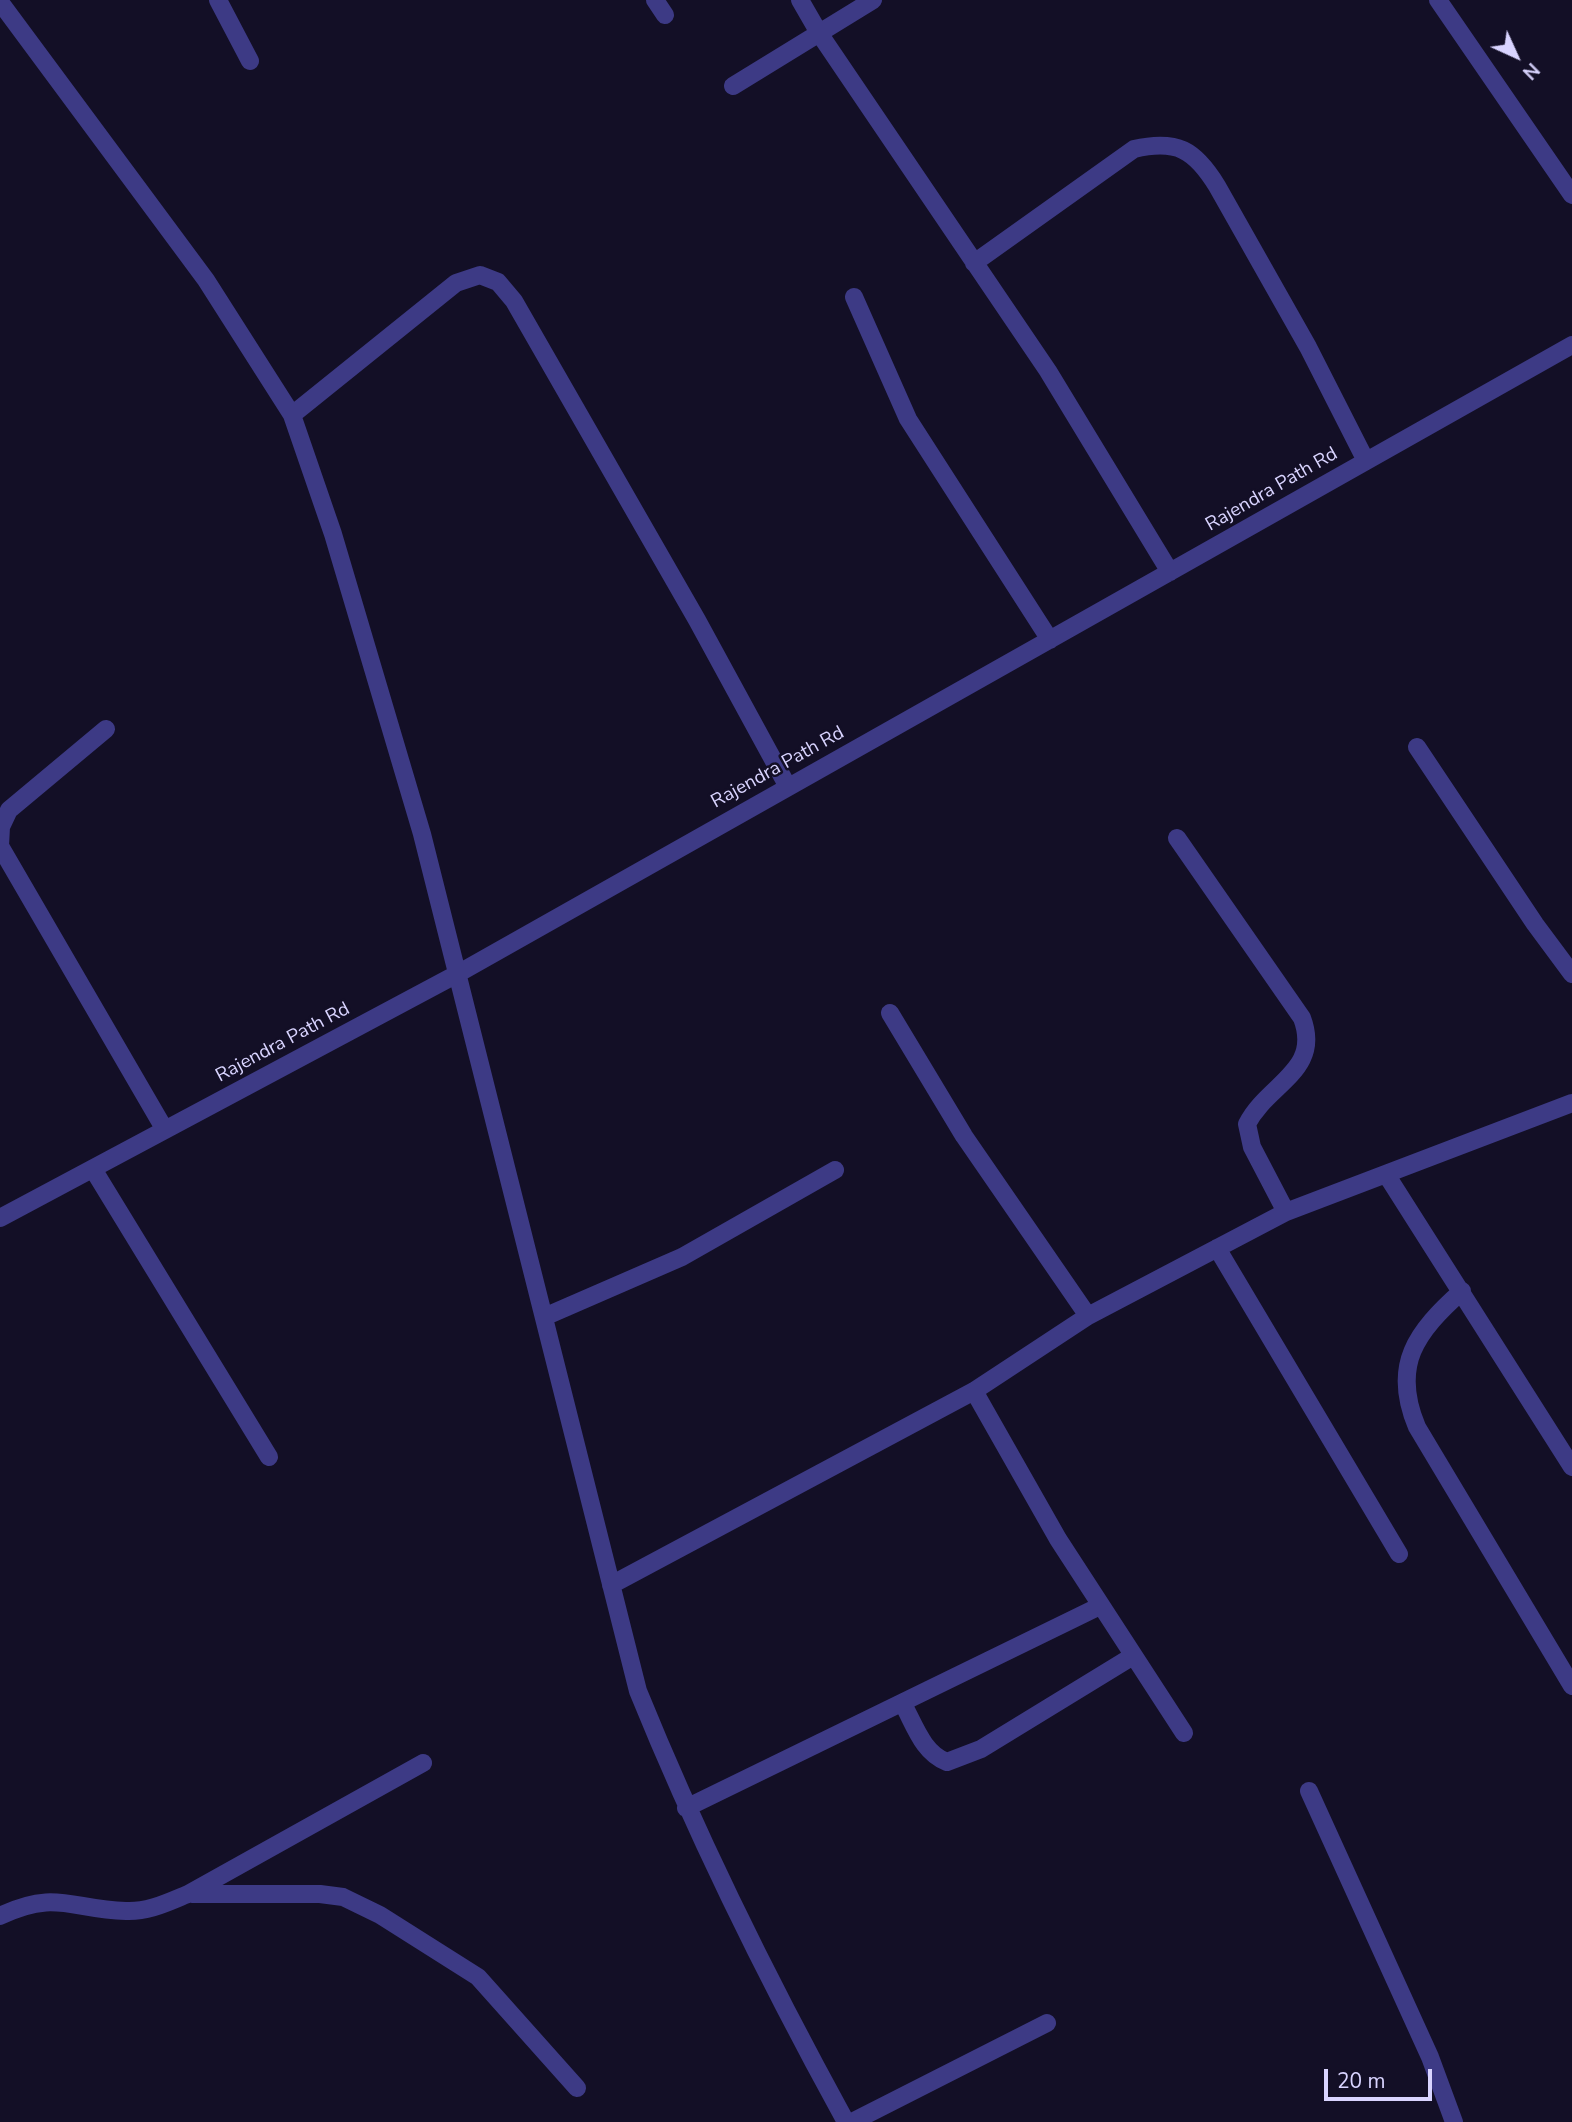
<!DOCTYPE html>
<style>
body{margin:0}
#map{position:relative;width:1572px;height:2122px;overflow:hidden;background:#130f26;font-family:"Nunito Sans",sans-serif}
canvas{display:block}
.north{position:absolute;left:1481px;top:21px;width:70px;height:70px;-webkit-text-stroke:5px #130f26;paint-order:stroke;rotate:135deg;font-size:19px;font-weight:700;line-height:28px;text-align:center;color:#d9d4ff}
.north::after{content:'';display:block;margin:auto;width:24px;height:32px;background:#d9d4ff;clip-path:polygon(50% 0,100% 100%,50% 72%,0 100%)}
.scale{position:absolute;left:1324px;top:2069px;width:108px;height:32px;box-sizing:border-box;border:4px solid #d9d4ff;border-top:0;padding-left:9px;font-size:21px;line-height:24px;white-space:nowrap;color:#d9d4ff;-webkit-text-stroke:5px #130f26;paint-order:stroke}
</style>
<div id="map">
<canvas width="1572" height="2122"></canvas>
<div class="north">N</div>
<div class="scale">20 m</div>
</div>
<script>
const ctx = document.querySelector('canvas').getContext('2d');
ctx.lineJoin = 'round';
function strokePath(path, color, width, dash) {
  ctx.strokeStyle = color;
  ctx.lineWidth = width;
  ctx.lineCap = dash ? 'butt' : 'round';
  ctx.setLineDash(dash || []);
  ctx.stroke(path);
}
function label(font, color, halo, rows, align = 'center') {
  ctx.font = font + ' "Nunito Sans",sans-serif';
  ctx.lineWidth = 5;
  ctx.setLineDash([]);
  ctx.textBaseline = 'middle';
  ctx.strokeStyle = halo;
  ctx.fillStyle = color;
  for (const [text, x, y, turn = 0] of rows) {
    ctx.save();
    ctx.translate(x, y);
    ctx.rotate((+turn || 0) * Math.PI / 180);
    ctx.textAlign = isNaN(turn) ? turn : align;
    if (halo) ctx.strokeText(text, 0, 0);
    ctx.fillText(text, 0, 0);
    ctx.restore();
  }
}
strokePath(new Path2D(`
 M192,1894H320L343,1897L380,1915L478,1977L577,2088
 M0,1916C56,1889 72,1910 126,1911C149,1912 168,1902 188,1894L423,1763`), '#3d3a85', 18);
strokePath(new Path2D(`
 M218,0L250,61
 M655,0L665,15
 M800,0L819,33L1048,371L1170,572
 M1438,0L1572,195
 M0,2L206,280L292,415L333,534L422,834L638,1691C698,1839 769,1982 846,2122
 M733,86L873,0
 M974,263L1134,149C1177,139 1195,150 1217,186L1308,347L1366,461
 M854,297L908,419L1050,640
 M292,415L456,283L480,275L498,282L514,301L697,620L788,787
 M106,729L9,810L1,827L0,846L165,1130
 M1417,747L1535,924L1572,974
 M1177,838L1302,1018C1322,1071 1268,1083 1247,1124L1252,1147L1286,1212
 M890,1013L964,1136L1088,1316
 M93,1169L269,1457
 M1386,1174L1572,1467
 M0,1218L459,973L1572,345
 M1217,1248L1399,1554
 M1462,1291C1416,1332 1391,1365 1417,1427L1572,1686
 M544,1317L682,1257L835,1170
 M974,1391L1058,1539L1184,1733
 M611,1585L974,1391L1088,1316L1286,1212L1572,1103
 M903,1704C915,1726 923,1753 947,1762L981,1749L1133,1656
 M1309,1791L1430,2057L1454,2122
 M686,1808L1100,1606
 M852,2122L1047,2023`), '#3d3a85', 18);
label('19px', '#d9d4ff', '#130f26', [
 ["Rajendra Path Rd",1272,490,-30],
 ["Rajendra Path Rd",778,768,-29],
 ["Rajendra Path Rd",283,1043,-28]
]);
</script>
